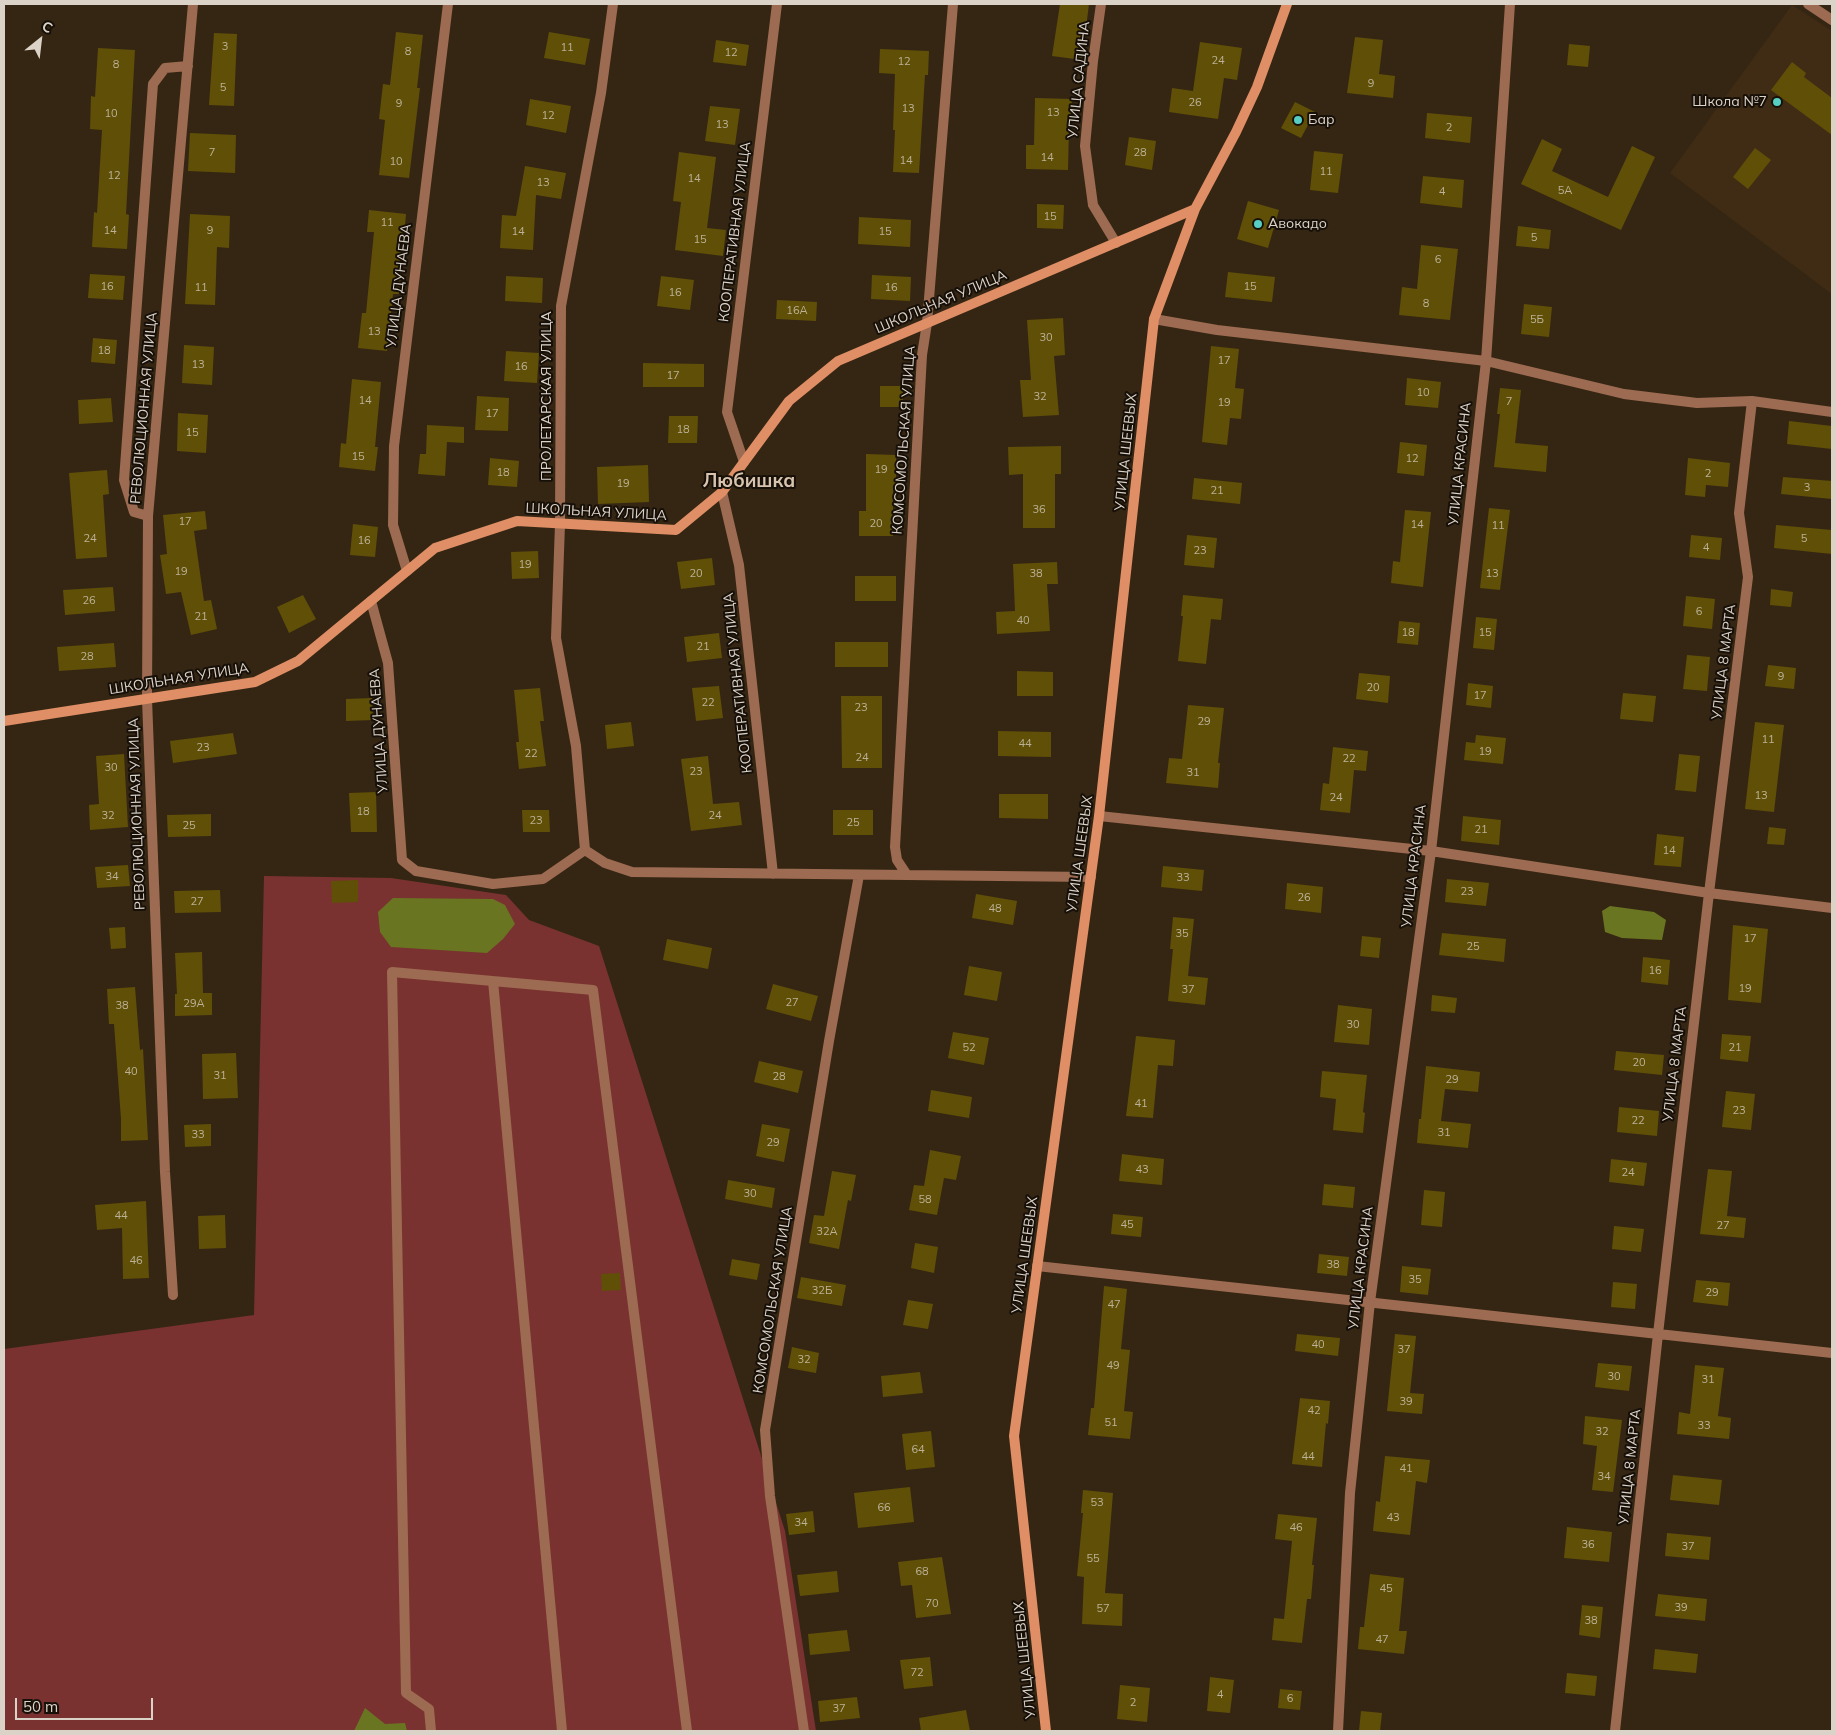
<!DOCTYPE html>
<meta charset="utf-8">
<style>
body{margin:0}
#map{position:relative;width:1836px;height:1735px;overflow:hidden;background:#352614;font-family:Mulish,sans-serif}
canvas{display:block}
.frame{position:absolute;inset:0;border:5px solid #dcd3c8;pointer-events:none}
.north{position:absolute;left:15px;top:15px;width:50px;height:50px;-webkit-text-stroke:4px #171009;paint-order:stroke;rotate:29deg;font-size:14px;font-weight:700;line-height:20px;text-align:center;color:#dcd3c8}
.north::after{content:'';display:block;margin:auto;width:18px;height:22px;background:#dcd3c8;clip-path:polygon(50% 0,100% 100%,50% 72%,0 100%)}
.scale{position:absolute;left:15px;top:1698px;width:138px;height:22px;box-sizing:border-box;border:2px solid #dcd3c8;border-top:0;padding-left:6px;font-size:15px;line-height:18px;white-space:nowrap;color:#dcd3c8;-webkit-text-stroke:4px #171009;paint-order:stroke}
</style>
<div id="map">
<canvas width="1836" height="1735"></canvas>
<div class="frame"></div>
<div class="north">С</div>
<div class="scale">50 m</div>
</div>
<script>
const ctx = document.querySelector('canvas').getContext('2d');
ctx.lineJoin = 'round';
function fillPath(path, color) {
  ctx.fillStyle = color;
  ctx.fill(path, 'evenodd');
}
function strokePath(path, color, width, dash) {
  ctx.strokeStyle = color;
  ctx.lineWidth = width;
  ctx.lineCap = dash ? 'butt' : 'round';
  ctx.setLineDash(dash || []);
  ctx.stroke(path);
}
function label(font, color, halo, rows, align = 'center') {
  ctx.font = font + ' Mulish,sans-serif';
  ctx.lineWidth = 4;
  ctx.setLineDash([]);
  ctx.textBaseline = 'middle';
  ctx.strokeStyle = halo;
  ctx.fillStyle = color;
  for (const [text, x, y, turn = 0] of rows) {
    ctx.save();
    ctx.translate(x, y);
    ctx.rotate((+turn || 0) * Math.PI / 180);
    ctx.textAlign = isNaN(turn) ? turn : align;
    if (halo) ctx.strokeText(text, 0, 0);
    ctx.fillText(text, 0, 0);
    ctx.restore();
  }
}
fillPath(new Path2D(`
 M1792,5L1832,31V294L1670,173Z`), '#402c14');
fillPath(new Path2D(`
 M264,876L391,878L506,895L529,920L599,946L785,1531L816,1731H4V1349L254,1315Z`), '#793230');
fillPath(new Path2D(`
 M393,898L493,899L505,905L515,924L503,939L487,953L391,947L380,932L378,912Z
 M1610,906L1654,912L1666,920L1662,940L1622,938L1605,932L1602,911Z
 M365,1708L385,1724L405,1723L407,1731H354Z`), '#697521');
fillPath(new Path2D(`
 M1060,4H1089L1082,60L1052,56Z
 M396,32L423,35L417,88H420L409,178L379,175L385,120L379,119L383,84L390,85Z
 M549,32L590,39L585,65L544,58Z
 M214,33L237,34L234,106L209,105Z
 M1355,37L1383,40L1379,74L1395,76L1393,98L1347,93Z
 M716,40L749,45L746,66L713,62Z
 M1200,42L1242,48L1237,80L1224,78L1218,119L1169,112L1172,88L1193,91Z
 M1569,44L1590,46L1588,67L1567,65Z
 M98,48L135,50L126,214L129,215L127,249L92,247L94,212L97,213L102,130L90,129L91,96L95,97Z
 M880,49L929,51L928,75H925L919,173L893,172L895,130H893L895,74L879,73Z
 M1792,62L1806,73L1804,77L1832,98V135L1771,90Z
 M1035,98L1072,99L1071,128H1069L1068,170L1026,169V145H1034Z
 M530,99L571,106L566,133L526,125Z
 M1295,102L1315,112L1301,138L1281,128Z
 M710,106L740,109L735,145L705,141Z
 M1427,113L1472,117L1470,143L1425,138Z
 M190,133L236,135L235,173L188,171Z
 M1129,137L1156,141L1152,170L1125,165Z
 M1542,139L1562,149L1552,171L1608,197L1632,146L1655,157L1621,230L1521,184Z
 M1755,148L1771,160L1748,189L1733,177Z
 M1314,151L1343,154L1338,193L1310,190Z
 M679,152L716,157L707,228L726,230L723,256L675,250L681,202L673,201Z
 M525,166L566,173L561,199L536,195L533,250L500,248L502,215L516,216Z
 M1423,176L1464,180L1462,208L1420,203Z
 M1248,201L1279,210L1268,248L1237,239Z
 M1037,204L1064,205L1063,229L1037,228Z
 M369,210L406,214L399,294H393L387,351L358,348L362,313H366L374,232H367Z
 M190,214L230,216L229,248L217,247L215,305L185,304Z
 M859,217L911,220L910,247L858,244Z
 M1518,226L1551,230L1549,249L1516,246Z
 M1421,245L1458,249L1450,320L1399,315L1402,287L1417,289Z
 M1228,272L1275,277L1272,302L1225,297Z
 M90,274L125,276L123,300L88,298Z
 M872,275L911,277L910,301L871,299Z
 M506,276L543,278L542,303L505,301Z
 M661,276L694,280L690,310L657,306Z
 M777,300L817,302L816,321L776,319Z
 M1524,304L1552,307L1549,337L1521,334Z
 M1063,318L1065,355L1054,356L1059,415L1023,417L1020,380H1031L1027,320Z
 M93,338L117,340L115,364L91,362Z
 M184,345L214,347L212,385L182,383Z
 M1211,346L1239,349L1235,388L1244,389L1241,419L1230,418L1227,445L1202,442Z
 M506,351L539,353L537,383L504,381Z
 M643,363L704,364V387H643Z
 M1407,378L1441,382L1438,408L1405,405Z
 M352,379L381,382L375,447H378L375,471L339,467L341,443L346,444Z
 M880,386H903V407H880Z
 M1500,388L1521,390L1515,443L1548,446L1546,472L1494,467L1500,414H1497Z
 M477,396L509,398L508,431L475,430Z
 M111,398L113,422L79,424L78,400Z
 M178,413L208,415L206,453L177,451Z
 M669,416H698L697,443H668Z
 M1789,421L1832,426V449L1787,444Z
 M427,425L464,427V443L447,442L445,476L418,474L420,454H426Z
 M1400,442L1427,445L1424,476L1397,473Z
 M1061,446V474H1055V528H1023V474L1009,475L1008,447Z
 M866,454L896,455V485H893V536H859V511H866Z
 M490,458L519,461L517,487L488,485Z
 M1688,458L1730,463L1728,487L1706,485L1705,497L1685,495Z
 M648,465L649,502L598,504L597,467Z
 M107,470L109,494L103,495L107,557L76,559L69,473Z
 M1783,477L1832,481V499L1781,494Z
 M1194,478L1242,483L1240,504L1192,499Z
 M1489,508L1510,510L1500,590L1480,588Z
 M1405,510L1431,512L1423,587L1391,583L1393,561L1400,562Z
 M205,511L207,529L194,531L204,601L211,600L217,629L191,635L181,592L166,594L160,555L167,554L163,515Z
 M353,524L378,527L375,557L350,555Z
 M1776,525L1832,530V554L1774,548Z
 M1187,535L1217,538L1214,568L1184,565Z
 M1691,535L1722,538L1720,560L1689,557Z
 M538,551L539,578L512,579L511,552Z
 M712,558L715,585L681,589L677,562Z
 M1057,562L1058,584H1047L1050,631L997,634L996,612L1015,611L1013,564Z
 M855,576H896V601H855Z
 M113,587L115,611L65,615L63,590Z
 M1771,589L1793,592L1791,607L1770,605Z
 M303,595L316,619L289,633L277,607Z
 M1183,595L1223,599L1221,620L1211,619L1206,664L1178,661L1183,616H1181Z
 M1686,596L1715,599L1712,629L1683,626Z
 M1476,617L1497,619L1494,650L1473,648Z
 M1399,621L1420,623L1418,645L1397,643Z
 M719,633L722,658L687,662L684,637Z
 M835,642H888V667H835Z
 M114,643L116,667L59,671L57,647Z
 M1687,655L1710,657L1707,691L1683,689Z
 M1768,665L1796,668L1794,689L1765,686Z
 M1017,671L1053,672V696H1017Z
 M1359,673L1390,676L1388,703L1356,699Z
 M1468,683L1493,686L1491,708L1466,705Z
 M719,686L723,718L696,721L692,688Z
 M540,688L544,721H540L546,766L519,769L516,742H519L514,690Z
 M1623,693L1656,696L1653,722L1620,719Z
 M841,696H882V768H842Z
 M372,698L373,720L346,721V699Z
 M1188,705L1224,708L1218,763H1220L1218,788L1166,783L1169,758L1182,759Z
 M631,722L634,746L607,749L605,725Z
 M1755,722L1784,725L1774,812L1745,809Z
 M998,731L1051,732V757L998,756Z
 M233,733L237,754L173,763L170,741Z
 M1476,735L1506,738L1503,764L1464,760L1466,742L1475,743Z
 M1333,747L1368,751L1366,771L1354,770L1350,813L1320,810L1323,783L1329,784Z
 M124,754L128,827L90,830L89,805L99,804L96,756Z
 M1679,754L1700,756L1696,792L1675,790Z
 M708,756L713,804L739,802L742,825L691,831L681,759Z
 M376,792L377,832H351L349,793Z
 M999,794H1048V819L999,818Z
 M522,810H549L550,832H523Z
 M833,810H873V835H833Z
 M211,814V836L168,837L167,815Z
 M1463,816L1501,820L1499,845L1461,841Z
 M1769,827L1786,829L1784,845L1767,844Z
 M1657,834L1684,837L1681,867L1654,865Z
 M128,865L130,886L97,888L95,867Z
 M1163,866L1204,870L1202,891L1161,887Z
 M1447,879L1489,883L1486,906L1445,902Z
 M358,880V902L332,903L331,881Z
 M1287,883L1323,887L1321,913L1285,909Z
 M220,890L221,912L175,913L174,891Z
 M976,894L1017,901L1013,925L972,918Z
 M1173,917L1194,919L1188,976L1208,978L1205,1005L1168,1001L1173,949H1170Z
 M1733,925L1768,929L1761,1003L1728,1000Z
 M125,927L126,948L111,949L109,928Z
 M1442,933L1506,939L1504,962L1439,955Z
 M1362,936L1381,938L1379,958L1360,956Z
 M667,939L712,948L708,969L663,960Z
 M202,952L203,993H212V1015L175,1016V994H177L175,953Z
 M1643,957L1670,960L1668,985L1641,982Z
 M969,966L1002,972L997,1001L964,995Z
 M773,984L818,996L811,1021L766,1009Z
 M135,987L140,1050L143,1049L148,1140L121,1141V1119L114,1024H109L107,989Z
 M1432,995L1457,998L1455,1013L1431,1011Z
 M1338,1005L1372,1009L1369,1045L1334,1042Z
 M953,1032L989,1038L984,1065L948,1058Z
 M1722,1034L1751,1036L1748,1062L1720,1059Z
 M1136,1036L1175,1040L1173,1066L1158,1065L1153,1118L1126,1116Z
 M1616,1051L1664,1055L1662,1075L1614,1070Z
 M236,1053L238,1098L203,1099L202,1054Z
 M759,1061L803,1071L798,1093L754,1082Z
 M1426,1066L1480,1072L1478,1092L1445,1089L1441,1121L1471,1124L1468,1148L1417,1143L1419,1119H1421Z
 M1322,1071L1367,1075L1363,1112L1365,1113L1363,1133L1333,1130L1336,1099L1320,1097Z
 M931,1090L972,1097L969,1118L928,1111Z
 M1726,1091L1755,1094L1751,1130L1722,1127Z
 M1619,1107L1659,1111L1657,1136L1617,1132Z
 M211,1124V1146L185,1147L184,1125Z
 M762,1124L790,1129L784,1162L756,1156Z
 M930,1150L961,1156L956,1180L944,1178L937,1215L909,1210L914,1185L924,1186Z
 M1122,1154L1164,1159L1162,1185L1119,1181Z
 M1611,1159L1647,1163L1644,1186L1609,1182Z
 M1708,1169L1732,1171L1727,1216L1746,1218L1744,1238L1700,1234Z
 M832,1171L856,1175L851,1201L848,1200L839,1249L809,1243L814,1215L824,1216Z
 M728,1180L775,1188L772,1208L725,1199Z
 M1324,1184L1355,1187L1353,1208L1322,1205Z
 M1424,1190L1445,1192L1442,1227L1421,1225Z
 M146,1201L149,1278L123,1279L122,1228L97,1230L95,1205Z
 M1113,1214L1143,1217L1141,1237L1111,1234Z
 M225,1215L226,1248L199,1249L198,1216Z
 M1614,1226L1644,1229L1641,1252L1612,1249Z
 M915,1243L938,1247L934,1273L911,1268Z
 M1319,1254L1349,1257L1347,1276L1317,1273Z
 M732,1259L760,1264L757,1280L729,1275Z
 M1402,1266L1431,1269L1428,1295L1400,1292Z
 M620,1273L621,1290L602,1291L601,1274Z
 M801,1277L846,1285L842,1306L797,1298Z
 M1696,1280L1730,1283L1728,1306L1693,1302Z
 M1613,1282L1637,1284L1635,1309L1611,1307Z
 M1104,1286L1127,1289L1121,1349L1130,1350L1124,1411L1133,1412L1130,1439L1088,1435L1091,1408H1094Z
 M908,1300L933,1304L928,1329L903,1325Z
 M1297,1334L1340,1338L1338,1356L1295,1351Z
 M1395,1334L1416,1336L1410,1393L1424,1394L1422,1414L1387,1411Z
 M792,1347L819,1353L816,1373L788,1368Z
 M1598,1363L1632,1366L1629,1391L1595,1387Z
 M1695,1365L1724,1368L1718,1416L1731,1418L1729,1439L1677,1434L1679,1412L1690,1414Z
 M920,1372L923,1393L883,1397L881,1376Z
 M1300,1398L1330,1401L1328,1424L1326,1423L1322,1467L1292,1464Z
 M1585,1416L1622,1420L1613,1492L1592,1490L1597,1446L1583,1444Z
 M931,1431L935,1467L906,1470L902,1434Z
 M1385,1456L1430,1460L1427,1483L1416,1481L1410,1535L1373,1531L1376,1501L1380,1502Z
 M1673,1475L1722,1480L1719,1505L1670,1500Z
 M910,1487L914,1522L858,1528L854,1493Z
 M1083,1490L1113,1493L1105,1593L1123,1594L1122,1626L1082,1624L1084,1577L1077,1576L1083,1513H1081Z
 M813,1511L815,1532L789,1535L786,1514Z
 M1278,1514L1317,1518L1312,1565H1314L1311,1599H1307L1302,1643L1272,1640L1274,1618L1284,1619L1292,1541L1275,1539Z
 M1567,1527L1612,1532L1609,1562L1564,1558Z
 M1667,1533L1711,1537L1709,1560L1665,1556Z
 M942,1557L951,1614L916,1618L912,1585L901,1586L898,1562Z
 M837,1571L839,1592L800,1596L797,1575Z
 M1370,1574L1404,1578L1399,1631H1407L1404,1654L1358,1649L1360,1627H1364Z
 M1658,1594L1707,1599L1705,1621L1655,1616Z
 M1582,1605L1603,1607L1600,1638L1579,1635Z
 M847,1630L850,1651L810,1655L808,1634Z
 M1655,1649L1698,1654L1696,1673L1653,1669Z
 M930,1657L933,1686L904,1689L900,1660Z
 M1567,1673L1597,1676L1595,1696L1565,1693Z
 M1210,1677L1234,1680L1230,1713L1207,1711Z
 M1120,1685L1150,1688L1147,1722L1117,1719Z
 M1280,1689L1302,1691L1300,1710L1278,1708Z
 M857,1697L860,1718L820,1722L818,1701Z
 M966,1710L970,1731H921L919,1718Z
 M1361,1711L1382,1713L1380,1731H1359Z`), '#604f07');
strokePath(new Path2D(`
 M1101,4L1093,61L1085,146L1093,205L1116,243
 M1808,4L1832,20
 M1154,319L1217,330L1486,361L1624,394L1697,403L1752,401L1832,412
 M744,462L727,412L777,4
 M722,492L739,565L773,874
 M148,516L134,512L124,480L153,84L165,68L188,66
 M407,571L393,525L394,446L448,4
 M371,601L388,663L402,860L416,871L493,884L543,879L585,850
 M1099,816L1431,851L1709,893L1832,908
 M585,850L576,746L556,638L560,524L561,306L601,93L613,4
 M585,850L605,863L632,872L1091,877
 M907,875L897,860L895,847L922,355L927,323L953,4
 M493,981L562,1731
 M1037,1266L1832,1353
 M173,1295L165,1172L147,699L148,516L193,4
 M431,1731L429,1709L406,1693L392,972L593,990L687,1731
 M804,1731L770,1496L765,1430L829,1041L859,875
 M1338,1731L1350,1493L1370,1302L1431,851L1486,361L1510,4
 M1615,1731L1658,1334L1709,893L1748,577L1739,513L1752,401`), '#9d6b51', 10);
strokePath(new Path2D(`
 M4,721L255,682L298,661L435,548L517,521L676,530L722,492L789,401L838,361L1195,209
 M1046,1731L1014,1436L1099,816L1154,319L1195,209L1236,132L1257,87L1287,4`), '#df8e65', 10);
for (const [x, y, r, color] of [
 [1777,102,5,"#57cec2"],
 [1298,120,5,"#57cec2"],
 [1258,224,5,"#57cec2"]
]) {
  const dot = new Path2D();
  dot.arc(x, y, r, 0, 2 * Math.PI);
  ctx.fillStyle = color;
  ctx.fill(dot);
  strokePath(dot, '#171009', 2);
}
label('11px', '#bdb298', null, [
 ["3",225,47],
 ["11",567,48],
 ["8",408,52],
 ["12",731,53],
 ["24",1218,61],
 ["12",904,62],
 ["8",116,65],
 ["9",1371,84],
 ["5",223,88],
 ["26",1195,103],
 ["9",399,104],
 ["13",908,109],
 ["13",1053,113],
 ["10",111,114],
 ["12",548,116],
 ["13",722,125],
 ["2",1449,128],
 ["7",212,153],
 ["28",1140,153],
 ["14",1047,158],
 ["14",906,161],
 ["10",396,162],
 ["11",1326,172],
 ["12",114,176],
 ["14",694,179],
 ["13",543,183],
 ["5А",1565,191],
 ["4",1442,192],
 ["15",1050,217],
 ["11",387,223],
 ["14",110,231],
 ["9",210,231],
 ["14",518,232],
 ["15",885,232],
 ["5",1534,238],
 ["15",700,240],
 ["6",1438,260],
 ["16",107,287],
 ["15",1250,287],
 ["11",201,288],
 ["16",891,288],
 ["16",675,293],
 ["8",1426,304],
 ["16А",797,311],
 ["5Б",1537,320],
 ["13",374,332],
 ["30",1046,338],
 ["18",104,351],
 ["17",1224,361],
 ["13",198,365],
 ["16",521,367],
 ["17",673,376],
 ["10",1423,393],
 ["32",1040,397],
 ["14",365,401],
 ["7",1509,402],
 ["19",1224,403],
 ["17",492,414],
 ["18",683,430],
 ["15",192,433],
 ["15",358,457],
 ["12",1412,459],
 ["19",881,470],
 ["18",503,473],
 ["2",1708,474],
 ["19",623,484],
 ["3",1807,488],
 ["21",1217,491],
 ["36",1039,510],
 ["17",185,522],
 ["20",876,524],
 ["14",1417,525],
 ["11",1498,526],
 ["24",90,539],
 ["5",1804,539],
 ["16",364,541],
 ["4",1706,548],
 ["23",1200,551],
 ["19",525,565],
 ["19",181,572],
 ["20",696,574],
 ["38",1036,574],
 ["13",1492,574],
 ["26",89,601],
 ["6",1699,612],
 ["21",201,617],
 ["40",1023,621],
 ["18",1408,633],
 ["15",1485,633],
 ["21",703,647],
 ["28",87,657],
 ["9",1781,677],
 ["20",1373,688],
 ["17",1480,696],
 ["22",708,703],
 ["23",861,708],
 ["29",1204,722],
 ["11",1768,740],
 ["44",1025,744],
 ["23",203,748],
 ["19",1485,752],
 ["22",531,754],
 ["24",862,758],
 ["22",1349,759],
 ["30",111,768],
 ["23",696,772],
 ["31",1193,773],
 ["13",1761,796],
 ["24",1336,798],
 ["18",363,812],
 ["32",108,816],
 ["24",715,816],
 ["23",536,821],
 ["25",853,823],
 ["25",189,826],
 ["21",1481,830],
 ["14",1669,851],
 ["34",112,877],
 ["33",1183,878],
 ["23",1467,892],
 ["26",1304,898],
 ["27",197,902],
 ["48",995,909],
 ["35",1182,934],
 ["17",1750,939],
 ["25",1473,947],
 ["16",1655,971],
 ["19",1745,989],
 ["37",1188,990],
 ["27",792,1003],
 ["29А",194,1004],
 ["38",122,1006],
 ["30",1353,1025],
 ["52",969,1048],
 ["21",1735,1048],
 ["20",1639,1063],
 ["40",131,1072],
 ["31",220,1076],
 ["28",779,1077],
 ["29",1452,1080],
 ["41",1141,1104],
 ["23",1739,1111],
 ["22",1638,1121],
 ["31",1444,1133],
 ["33",198,1135],
 ["29",773,1143],
 ["43",1142,1170],
 ["24",1628,1173],
 ["30",750,1194],
 ["58",925,1200],
 ["44",121,1216],
 ["45",1127,1225],
 ["27",1723,1226],
 ["32А",827,1232],
 ["46",136,1261],
 ["38",1333,1265],
 ["35",1415,1280],
 ["32Б",822,1291],
 ["29",1712,1293],
 ["47",1114,1305],
 ["40",1318,1345],
 ["37",1404,1350],
 ["32",804,1360],
 ["49",1113,1366],
 ["30",1614,1377],
 ["31",1708,1380],
 ["39",1406,1402],
 ["42",1314,1411],
 ["51",1111,1423],
 ["33",1704,1426],
 ["32",1602,1432],
 ["64",918,1450],
 ["44",1308,1457],
 ["41",1406,1469],
 ["34",1604,1477],
 ["53",1097,1503],
 ["66",884,1508],
 ["43",1393,1518],
 ["34",801,1523],
 ["46",1296,1528],
 ["36",1588,1545],
 ["37",1688,1547],
 ["55",1093,1559],
 ["68",922,1572],
 ["45",1386,1589],
 ["70",932,1604],
 ["39",1681,1608],
 ["57",1103,1609],
 ["38",1591,1621],
 ["47",1382,1640],
 ["72",917,1673],
 ["4",1220,1695],
 ["6",1290,1699],
 ["2",1133,1703],
 ["37",839,1709]
]);
label('14px', '#dcd3c8', '#171009', [
 ["УЛИЦА САДИНА",1079,80,-84],
 ["КООПЕРАТИВНАЯ УЛИЦА",735,232,-83],
 ["УЛИЦА ДУНАЕВА",399,286,-83],
 ["ШКОЛЬНАЯ УЛИЦА",941,302,-23],
 ["ПРОЛЕТАРСКАЯ УЛИЦА",547,396,-90],
 ["РЕВОЛЮЦИОННАЯ УЛИЦА",144,408,-85],
 ["КОМСОМОЛЬСКАЯ УЛИЦА",904,440,-86],
 ["УЛИЦА ШЕЕВЫХ",1126,452,-84],
 ["УЛИЦА КРАСИНА",1460,464,-84],
 ["ШКОЛЬНАЯ УЛИЦА",596,512,3],
 ["УЛИЦА 8 МАРТА",1724,662,-83],
 ["ШКОЛЬНАЯ УЛИЦА",179,679,-9],
 ["КООПЕРАТИВНАЯ УЛИЦА",738,683,-96],
 ["УЛИЦА ДУНАЕВА",379,731,-94],
 ["РЕВОЛЮЦИОННАЯ УЛИЦА",137,814,-92],
 ["УЛИЦА ШЕЕВЫХ",1080,854,-82],
 ["УЛИЦА КРАСИНА",1414,866,-83],
 ["УЛИЦА 8 МАРТА",1675,1064,-83],
 ["УЛИЦА ШЕЕВЫХ",1025,1255,-82],
 ["УЛИЦА КРАСИНА",1361,1268,-83],
 ["КОМСОМОЛЬСКАЯ УЛИЦА",773,1300,-81],
 ["УЛИЦА 8 МАРТА",1630,1467,-84],
 ["УЛИЦА ШЕЕВЫХ",1025,1660,-96]
]);
label('14px', '#dcd3c8', '#171009', [
 ["Школа №7",1767,102,"right"],
 ["Бар",1308,120],
 ["Авокадо",1268,224]
], 'left');
label('bold 19px', '#d7c3ae', '#171009', [
 ["Любишка",749,481]
]);
</script>
